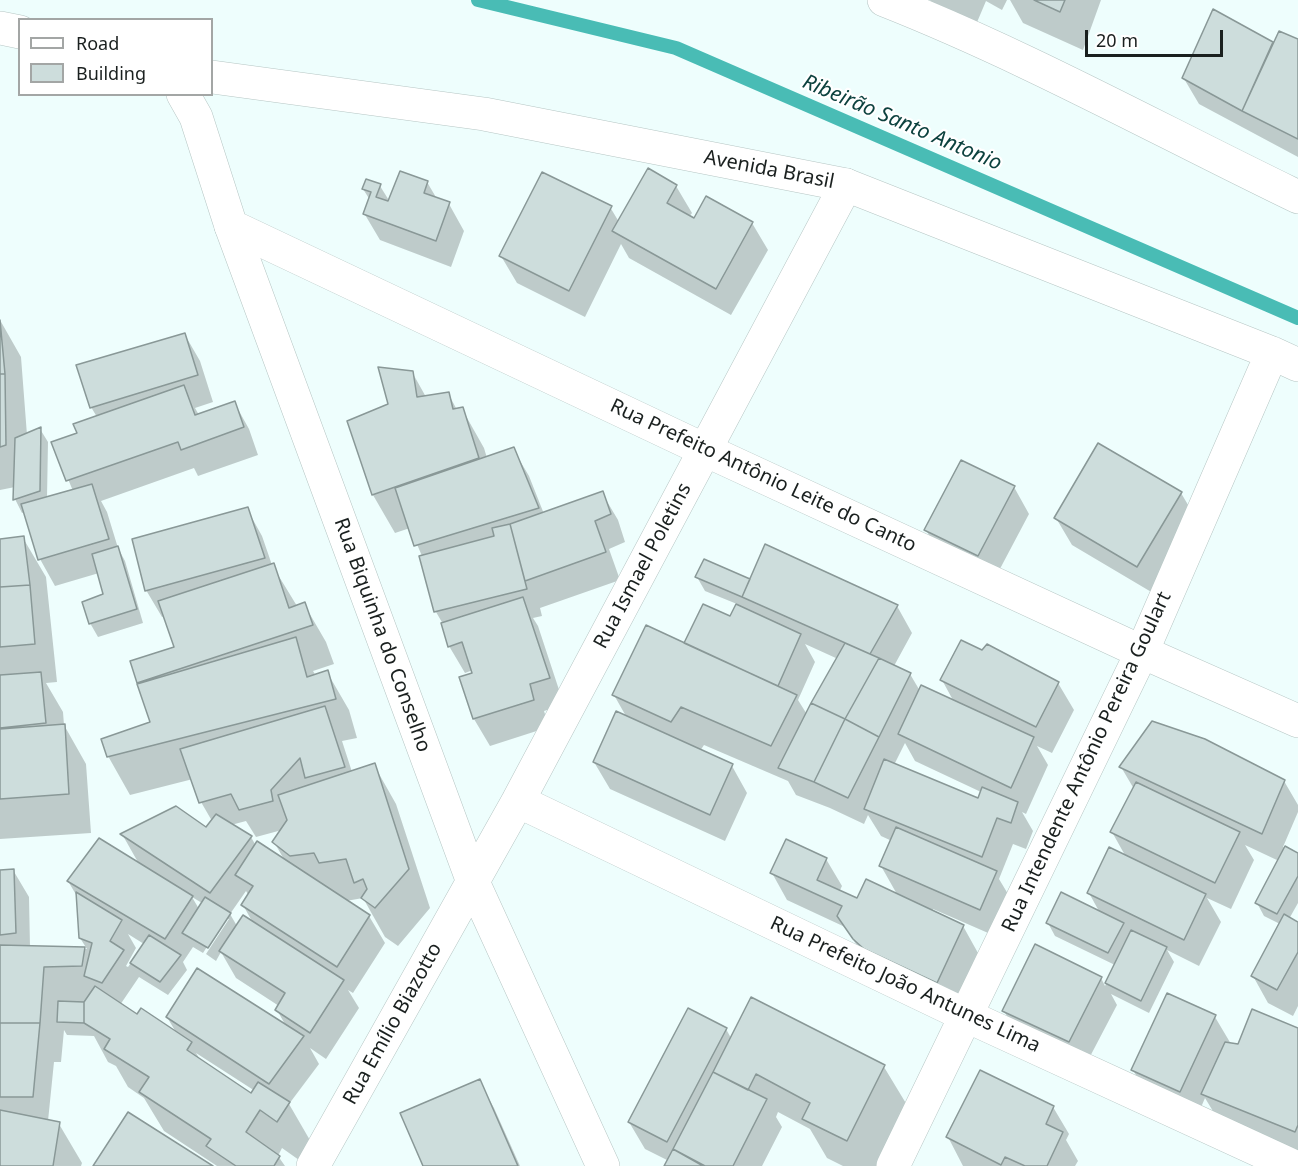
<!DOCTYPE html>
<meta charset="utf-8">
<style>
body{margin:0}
#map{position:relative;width:1298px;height:1166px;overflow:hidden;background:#eefefd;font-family:"Noto Sans",sans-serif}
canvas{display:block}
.legend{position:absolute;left:18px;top:18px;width:195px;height:78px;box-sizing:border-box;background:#fff;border:2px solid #a3a6a5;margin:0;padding:8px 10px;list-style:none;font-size:18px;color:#1a201f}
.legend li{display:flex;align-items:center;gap:12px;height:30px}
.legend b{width:30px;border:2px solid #a3a6a5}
.scale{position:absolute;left:1085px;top:30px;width:138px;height:27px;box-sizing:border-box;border:3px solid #1a201f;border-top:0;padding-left:8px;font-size:18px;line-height:21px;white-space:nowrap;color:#1a201f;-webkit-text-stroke:4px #fff;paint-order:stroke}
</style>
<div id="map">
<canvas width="1298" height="1166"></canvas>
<ul class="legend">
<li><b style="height:8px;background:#fff"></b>Road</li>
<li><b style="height:16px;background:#cddddc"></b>Building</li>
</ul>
<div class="scale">20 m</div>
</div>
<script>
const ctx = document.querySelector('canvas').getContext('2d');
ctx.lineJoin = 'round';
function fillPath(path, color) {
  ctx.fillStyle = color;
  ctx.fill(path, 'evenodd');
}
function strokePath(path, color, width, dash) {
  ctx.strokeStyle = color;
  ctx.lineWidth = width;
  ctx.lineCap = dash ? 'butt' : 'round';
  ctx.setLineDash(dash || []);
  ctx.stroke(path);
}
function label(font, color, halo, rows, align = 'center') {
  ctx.font = font + ' "Noto Sans",sans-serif';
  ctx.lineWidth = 4.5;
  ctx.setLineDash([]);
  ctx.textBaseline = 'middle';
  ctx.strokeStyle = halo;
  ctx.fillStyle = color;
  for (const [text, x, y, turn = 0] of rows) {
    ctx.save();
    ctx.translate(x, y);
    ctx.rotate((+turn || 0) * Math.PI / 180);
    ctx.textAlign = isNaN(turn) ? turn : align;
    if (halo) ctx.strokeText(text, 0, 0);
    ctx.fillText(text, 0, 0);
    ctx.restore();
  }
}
fillPath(new Path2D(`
 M930,0H1007L1002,10L986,1L975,27L933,6Z
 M1010,0H1101L1083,50L1023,23Z
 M1213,11L1273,44L1298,41V157L1199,104L1183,77Z
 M427,182L437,199L449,204L464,231L451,267L380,240L364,213L370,200L363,189L380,186L390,202Z
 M676,186L692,213L689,217L694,220L752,223L768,250L731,315L629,258L621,244L585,317L517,283L501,256L610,207L619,222Z
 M0,320L21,357L27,435L40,429L48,442L47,498L73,491L53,443L79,433L97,417L91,407L185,335L200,361L213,402L195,408L199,415L234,402L249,429L258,455L198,476L194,468L101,501L107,512L118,548L125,561L143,623L98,637L90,623L104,595L99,573L55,586L40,559L25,512L22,513L15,499V487L0,490Z
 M412,372L426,397L448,393L457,410L462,409L484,448L487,458L513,449L529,476L544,514L602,493L618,520L625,542L609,549L620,580L540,608L542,616L533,618L538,626L564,705L544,711L549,727L490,746L474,719L461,678L474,674L473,670L465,673L449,646L443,624L436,612L422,556L410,528L395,533L373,495L349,422L390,405Z
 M1014,487L1029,514L993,582L941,557L926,530Z
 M1181,493L1197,520L1153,593L1072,545L1056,518Z
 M247,509L262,536L272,565L297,606L304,604L326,642L334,664L313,671L316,676L327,672L349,710L357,738L342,741L352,772L374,765L396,804L430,908L398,946L385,937L363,898L346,901L369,916L385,943L353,993L348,990L359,1008L326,1059L310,1048L319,1064L289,1104L311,1142L299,1160L282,1148L278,1156L285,1166H217L164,1131L144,1098L128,1087L116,1066L108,1062L94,1036L67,1035L64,1030L61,1062H54L48,1121L59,1124L82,1163L81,1166H0V871L13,870L29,897L30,947L87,949L80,938L78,898L68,881L139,864L122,834L207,829L212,821L201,802L193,779L130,795L108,756L152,723L138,682L176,648L165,616L162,617L146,590ZM246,821L256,837L282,830L274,842L285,861L256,846L251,837L231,825ZM246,891L249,896L243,905L253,923L237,926L230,914ZM192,897L202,903L199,909ZM225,919H229L206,954L216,961L221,952L236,978L279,1006L277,1010L286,1026L167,1017L177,1034L138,1016L120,1005L139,977L168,995L187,970L183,962L193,947L203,953ZM128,934L144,944L128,967L126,966L136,948ZM196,1053L255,1091L252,1095L201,1061Z
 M23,538L46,577L57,682L46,683L63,712L64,725L86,764L91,833L0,839V540Z
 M697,577L749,580L897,606L912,633L894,666L910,674L920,691L954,702L942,680L1058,683L1074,710L1052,753L1037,746L1048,765L1026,814L1022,812L1033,831L1026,849L1013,844L999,879L1011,899L995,936L933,909L932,912L963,926L978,953L952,1009L870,966L845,927L787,900L772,873L826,859L842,886L839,892L858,900L898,896L881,866L892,841L881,836L868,815L864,824L830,808L796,795L788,781L704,745L700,751L732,766L747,793L725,841L610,789L594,762L627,718L614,695L731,618L737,604L705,591ZM805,644L838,659L808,716L798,700L815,662ZM905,743L915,761L981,792L979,800L894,765Z
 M1121,767L1284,781L1298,805V812L1283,847L1298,855V903L1289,919L1298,924V1006L1293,1016L1268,1003L1253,976L1280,924L1264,916L1257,903L1279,861L1245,845L1254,860L1231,909L1207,898L1221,922L1199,966L1167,950L1174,962L1149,1013L1111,994L1117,1005L1084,1068L1019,1038L1004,1011L1101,978L1105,986L1115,965L1055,936L1048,923L1100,913L1089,893L1126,857L1112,832L1134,789Z
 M689,1010L726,1029L731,1038L884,1067L907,1105L876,1166H843L827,1158L810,1129L778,1112L776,1117L782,1127L762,1166H666L669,1161L645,1149L629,1122Z
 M1215,1017L1231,1044L1239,1045L1298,1029V1153L1219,1121L1205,1098L1196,1119L1148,1097L1133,1070Z
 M479,1081L494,1108L520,1166H425Z
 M1053,1107L1069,1134L1066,1140L1078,1161L1075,1166H963L948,1137Z`), '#0003');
strokePath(new Path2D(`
 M478,0L676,48L1298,318`), '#49bcb5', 14);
const building = new Path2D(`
 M1034,0H1065L1060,12Z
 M1213,9L1273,42L1242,111L1182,78Z
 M1279,31L1298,39V139L1242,111Z
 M648,168L677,185L667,203L694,218L706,196L753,222L716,289L612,231Z
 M400,171L428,181L424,193L450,202L436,241L363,214L371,192L362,189L366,179L381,184L376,197L388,201Z
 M542,172L612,206L569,291L499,256Z
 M0,320L5,374H0Z
 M185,333L198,375L90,408L76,365Z
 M378,367L413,371L417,397L449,392L453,409L463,407L479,458L372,495L347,421L388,404Z
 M0,374H5L6,445L0,447Z
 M184,385L195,415L235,401L244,427L181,450L178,442L66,481L51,442L77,433L73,424Z
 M41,427L40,491L13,500L15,438Z
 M1098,443L1182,492L1137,567L1054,518Z
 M514,447L539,508L414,546L395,488Z
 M961,460L1015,486L978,556L924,530Z
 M92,484L109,539L38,560L21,504Z
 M603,491L611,514L595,521L606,552L525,581L510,524Z
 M248,507L265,558L145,591L132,539Z
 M510,524L527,589L434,612L419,556L494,536L492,528Z
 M24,536L30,585L0,587V539Z
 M765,544L898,605L870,654L742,597Z
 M118,546L137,609L89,624L82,602L103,594L92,554Z
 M704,559L750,579L742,597L695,577Z
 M274,563L289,608L305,602L313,625L137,683L130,661L174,647L158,601Z
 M30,585L35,644L0,647V587Z
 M523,597L550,678L530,684L534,700L473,719L459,677L472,673L462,642L448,647L441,623Z
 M703,604L730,616L736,604L801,634L778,686L684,643Z
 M646,625L797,695L771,746L681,707L671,722L612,695Z
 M296,637L307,677L328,670L336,699L107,757L101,739L150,722L137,684Z
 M961,640L982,650L987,644L1059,682L1036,727L940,680Z
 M845,643L879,658L845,719L811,703Z
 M879,658L911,673L879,737L845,719Z
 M41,672L46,723L0,728V675Z
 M921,685L1034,737L1011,788L898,734Z
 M811,703L845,719L814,782L778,768Z
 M325,706L345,767L305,778L300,758L271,790L273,801L239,810L231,794L199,803L180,749Z
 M616,711L733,764L710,815L593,762Z
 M845,719L879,737L848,798L814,782Z
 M1152,721L1205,739L1285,780L1262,834L1119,767Z
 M65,724L69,794L0,799V729Z
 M884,759L978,798L982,787L1018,802L1011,823L997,818L982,857L864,809Z
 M375,763L409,869L375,908L361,898L367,889L363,879L354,883L346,859L319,863L314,853L290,856L272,842L287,820L278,795Z
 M1136,782L1240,832L1215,883L1110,832Z
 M176,806L206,827L216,814L252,836L210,893L120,834Z
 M896,827L997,871L980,910L879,866Z
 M99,838L193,896L165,939L67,881Z
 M786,839L827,858L817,880L857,898L866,879L964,925L937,983L864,949L853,939L837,916L842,906L770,873Z
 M257,841L370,915L337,967L241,905L253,886L235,875Z
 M1285,846L1298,853V876L1277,914L1255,903Z
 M1109,847L1206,894L1184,940L1087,893Z
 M14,869L16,933L0,935V870Z
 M76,892L122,920L110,941L124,950L102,983L84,976L92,943L79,938Z
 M1061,892L1124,923L1108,953L1046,923Z
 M205,897L231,913L208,948L182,933Z
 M1284,914L1298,922V952L1277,990L1251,976Z
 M243,915L344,980L310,1033L275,1010L285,993L219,951Z
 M1131,930L1167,947L1141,1001L1105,983Z
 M149,935L181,955L160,982L130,963Z
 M1035,944L1102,977L1069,1042L1002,1011Z
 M0,945L85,947L82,966L44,967L40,1023H0Z
 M197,968L304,1036L269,1084L166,1017Z
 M95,986L137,1014L141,1008L192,1042L187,1050L251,1093L258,1082L290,1102L277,1122L260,1110L246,1132L280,1156L274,1166H236L206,1146L211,1139L139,1092L149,1077L104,1049L110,1039L84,1023V1002Z
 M1167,993L1216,1015L1180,1092L1131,1070Z
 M751,997L885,1065L847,1141L802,1119L810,1103L756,1074L748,1090L713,1072Z
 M58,1001L84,1002V1023L57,1022Z
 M688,1008L727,1028L667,1142L628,1122Z
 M1252,1009L1298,1028V1125L1295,1132L1201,1094L1225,1042L1238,1044Z
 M0,1023H40L33,1097H0Z
 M980,1070L1054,1106L1046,1124L1063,1132L1047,1166H1025L1005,1157L1001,1165L946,1137Z
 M713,1072L767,1099L733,1166H705L673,1149Z
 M480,1079L518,1166H423L400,1113Z
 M0,1110L60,1122L53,1166H0Z
 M128,1112L213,1166H93Z
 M673,1149L703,1166H664Z`);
fillPath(building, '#cddddc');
strokePath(building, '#899897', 1.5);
const minor = new Path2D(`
 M231,226L473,882L603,1166
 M518,801L967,1016L1293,1166
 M313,1166L518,801L846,185
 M893,1166L1142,652L1298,721`);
const secondary = new Path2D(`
 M884,0C1026,56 1161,131 1298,197
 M0,28L20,32
 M212,77L484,114L846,185L1272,353L1298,365
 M183,94L196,117L231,226L690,443L1142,652L1272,353`);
strokePath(minor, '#b6c6c4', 34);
strokePath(secondary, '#b6c6c4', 34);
strokePath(minor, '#fff', 33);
strokePath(secondary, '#fff', 33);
label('20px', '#1a201f', '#fff', [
 ["Avenida Brasil",769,170,11],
 ["Rua Prefeito Antônio Leite do Canto",763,476,25],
 ["Rua Ismael Poletins",643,566,-62],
 ["Rua Biquinha do Conselho",382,635,70],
 ["Rua Intendente Antônio Pereira Goulart",1087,762,-65],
 ["Rua Prefeito João Antunes Lima",905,985,25],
 ["Rua Emílio Biazotto",393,1024,-61]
]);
label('italic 21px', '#0d423f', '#fff', [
 ["Ribeirão Santo Antonio",902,123,23]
]);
</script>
